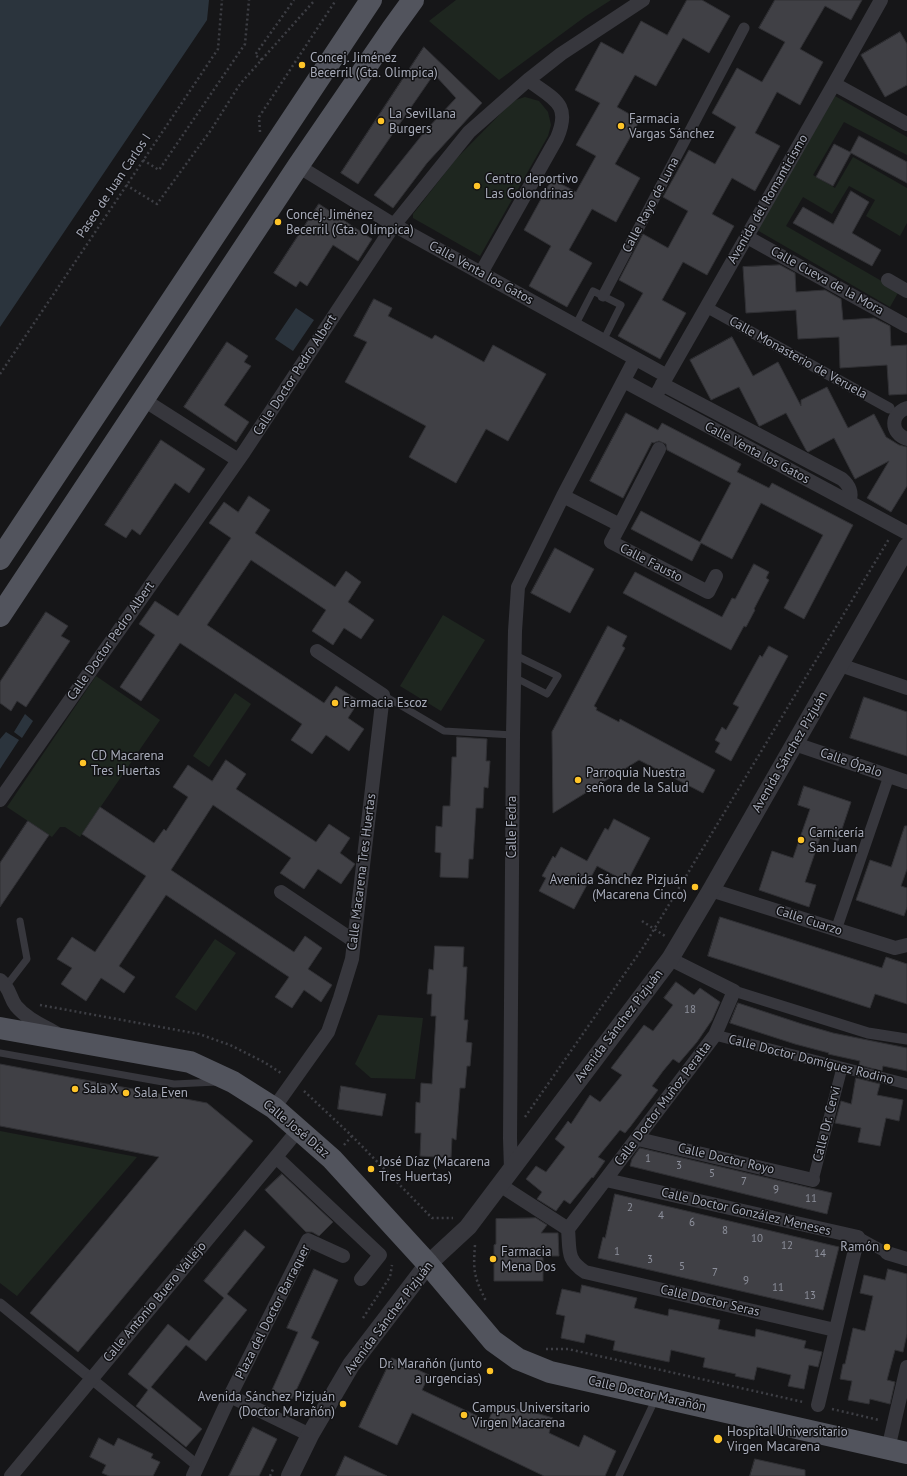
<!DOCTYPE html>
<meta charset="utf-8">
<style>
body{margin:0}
canvas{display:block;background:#161618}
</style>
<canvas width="907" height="1476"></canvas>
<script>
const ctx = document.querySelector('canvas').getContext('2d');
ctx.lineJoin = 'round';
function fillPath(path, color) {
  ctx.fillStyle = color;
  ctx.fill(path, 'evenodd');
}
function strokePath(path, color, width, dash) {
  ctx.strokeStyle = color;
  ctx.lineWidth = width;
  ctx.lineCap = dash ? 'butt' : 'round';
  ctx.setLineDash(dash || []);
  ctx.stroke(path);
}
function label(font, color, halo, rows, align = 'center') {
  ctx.font = font + ' "PT Sans",sans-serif';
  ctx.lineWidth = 3;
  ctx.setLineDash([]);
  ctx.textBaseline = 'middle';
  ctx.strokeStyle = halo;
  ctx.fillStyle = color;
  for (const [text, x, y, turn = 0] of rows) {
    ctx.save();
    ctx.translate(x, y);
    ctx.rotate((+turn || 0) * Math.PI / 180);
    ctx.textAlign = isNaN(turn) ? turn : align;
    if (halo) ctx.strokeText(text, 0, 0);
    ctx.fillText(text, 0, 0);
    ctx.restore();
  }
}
fillPath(new Path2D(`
 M456,0H611L586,16L499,80L429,21Z
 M835,96L907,137V155L844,122L813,175L835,188L853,157L907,188V223L900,236L866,216L875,200L849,186L832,214L803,197L786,226L899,291L890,307L757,230Z
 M525,97L539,101L548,112L551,125L548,136L480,256L413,218V214L456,159L513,101Z
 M443,615L485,640L441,711L400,686Z
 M96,676L160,720L80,837L65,827H60L52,837L7,807Z
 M235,693L251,704L209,767L193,756Z
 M215,939L236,953L196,1011L175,997Z
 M378,1015L423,1018L415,1079L371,1078L355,1064Z
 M0,1131L137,1157L17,1296L0,1283Z`), '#1e261f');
fillPath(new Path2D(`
 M0,0H209L207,20L0,327Z
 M296,308L314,320L293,351L275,339Z
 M25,714L33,721L22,738L14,732Z
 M6,732L19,740L0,769V739Z`), '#2b343d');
const building = new Path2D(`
 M687,0H702L730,16L709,53L683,38L656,86L635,75L617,107L640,120L615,164L640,178L616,222L592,209L569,250L592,263L567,307L529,286L551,246L524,230L552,179L576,192L596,156L576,145L600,103L575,90L601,42L623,54L641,21L667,35Z
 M775,0H862L851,20L825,6L800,49L823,62L800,105L777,92L755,133L780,146L755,191L732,178L712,214L734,226L707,275L683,262L662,300L686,313L660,359L618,336L643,293L619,280L643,234L668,248L688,211L663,197L689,150L715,164L736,127L712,113L737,68L762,82L785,42L759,28Z
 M900,32L907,44V85L885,97L861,55Z
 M424,47L482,103L427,163L393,208L374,195L426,130L456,98L434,74L358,184L341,173Z
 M859,136L907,162V183L851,153L833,186L816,177L834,144L850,152Z
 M851,191L869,202L852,233L881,250L872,266L793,223L803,207L833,224Z
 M319,204L372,239L358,261L333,245L307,286L300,281L296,287L274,273Z
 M780,265L795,273L796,292L825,290L841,299L843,320L874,318L890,326L891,346L907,345V394L889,395L887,365L840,368L839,337L798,339L796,310L746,313L743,267Z
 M374,299L392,308L388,316L432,339L435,335L484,362L493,345L546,374L508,441L486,429L456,483L409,457L426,426L345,382L367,342L354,336Z
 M732,337L753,376L778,362L801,406V400L827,387L848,428L874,414L886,437L899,445L907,447V486L891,512L867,498L889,461L855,479L834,438L808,452L806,450L786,413L760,426H759L739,387L711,400L690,360Z
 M227,342L248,356L244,362L251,366L224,405L249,422L236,442L184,407Z
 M626,413L658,430L662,423L741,464L737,472L769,488L772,483L853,525L804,619L784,608L823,535L761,503L732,559L701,543L692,561L631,529L641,511L700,542L731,483L667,450L666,444L659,441L653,443L652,442L623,498L590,481Z
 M161,440L205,469L189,493L175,483L140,535L132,529L126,538L105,525Z
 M249,496L270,510L255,533L335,587L346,571L361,582L348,602L374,620L361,639L344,628L333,645L312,631L326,610L251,560L207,625L324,703L336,686L359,701L348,718L364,729L349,751L326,735L312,754L291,740L302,724L180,643L141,701L120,687L155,635L139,624L155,601L178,616L231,538L209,523L224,502L238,512Z
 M555,548L594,569L570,613L531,593Z
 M754,564L769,572L766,578L769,580L754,609L755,610L746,627L744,626L731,650L623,593L635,572L722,617L732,598L735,599Z
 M46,612L68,626L61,636L70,641L26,707L17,701L11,711L0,703V682Z
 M608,626L627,636L622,646L625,648L594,706L597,708L596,710L619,722L620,719L715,770L703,793L639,760L553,813L552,732Z
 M769,646L788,656L731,761L715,752L720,743L715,740L722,727L726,730L739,707L733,704L760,655L762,657Z
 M864,697L907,712V756L850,738Z
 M457,737L487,739L486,761H490L488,788L484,787L483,808H476L473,859H469L468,878L440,877L441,853L435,852L436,826L442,827L443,806H450L452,757H456Z
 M226,760L246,774L236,789L316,842L329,824L350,838L340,853L355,864L341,884L318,869L304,889L280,873L291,858L213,805L171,870L294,952L305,936L322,948L308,969L332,985L321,1002L304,990L292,1008L275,997L289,977L166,895L119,966L135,977L124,993L101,978L86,1001L61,984L72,968L57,959L72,937L95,952L146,876L82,834L100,807L154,843L164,829L166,831L188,797L173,787L188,765L212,781Z
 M804,786L851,802L838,841L821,835L805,882L816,885L809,907L759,890L772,851L793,858L810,809L798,805Z
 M614,819L650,838L627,882L597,866L574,909L539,891L546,878L542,876L553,856L555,858L561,847L587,861L605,828L608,830Z
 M28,821L49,835L0,907V863Z
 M905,826H907V869L901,886L907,888V907L904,916L856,900L870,860L891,867Z
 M720,917L882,968L886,957L907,964V1004L875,994L870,1008L708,956Z
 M435,946L464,947L463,967H467L464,1020H468L466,1042L472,1043L470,1066H467L465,1088H460L456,1140L452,1138L451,1158L420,1156L421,1133H415L416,1102L420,1103L421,1083L432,1084L436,1016H431L432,994H427L429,969L433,970Z
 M676,982L694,995L700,988L720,1002L712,1020L697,1042L679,1063L673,1059L663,1071L652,1086L658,1090L630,1127L625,1133L620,1130L598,1157L605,1161L593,1178L592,1177L570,1204L564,1200L556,1211L537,1199L542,1192L526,1179L536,1166L546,1172L565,1147L555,1139L568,1121L571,1124L590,1095L600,1102L622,1075L611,1068L644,1025L653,1031L673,1005L664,998Z
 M738,1003L802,1024L833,1033L907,1048V1071L883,1066L882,1071L859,1065L860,1061L828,1054L829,1053L795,1044L730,1023Z
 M0,1064L207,1103L253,1141L78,1352L30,1313L159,1157L79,1141L0,1126Z
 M856,1078L880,1084L877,1095L903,1100L899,1121L886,1118L880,1146L858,1142L861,1128L835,1123L841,1101L851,1104Z
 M341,1086L386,1094L382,1116L338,1109Z
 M640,1148L832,1193L827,1214L630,1166L632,1159Z
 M282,1174L333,1222L319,1236L312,1232H306L265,1190Z
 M615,1194L839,1247L823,1310L598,1258L603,1237L605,1238Z
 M536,1218L547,1225L541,1233H558L559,1256H543V1281H494V1245L496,1244V1219Z
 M245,1230L265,1247L227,1294L247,1310L206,1361L186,1345L151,1387L202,1429L186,1447L136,1406L148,1390L128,1374L168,1324L189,1341L224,1298L204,1281Z
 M314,1269L338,1280L311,1338L319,1342L292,1399L272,1390L298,1332L287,1328Z
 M888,1269L907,1274V1334L903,1352L895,1350L887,1380L895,1382L890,1404L870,1399L869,1404L848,1400L852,1381L840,1379L843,1364H845L853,1328L865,1331L873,1296L860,1293L864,1275L885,1280Z
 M582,1285L637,1298L634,1308L668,1316L669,1309L720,1320L718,1329L755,1337L756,1329L806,1341L804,1348L822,1352L818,1367L809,1365L804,1389L788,1386L791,1375L757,1367L754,1380L735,1376L736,1374L703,1367L705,1358L671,1350L669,1362L613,1350L615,1341L586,1334L584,1343L561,1338L565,1316L556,1314L562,1289L580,1293Z
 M392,1358L429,1375L422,1390L488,1421L496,1404L508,1410L510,1405L525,1413L526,1410L553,1418L549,1433L579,1447L584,1435L616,1451L605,1476H544L412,1413L397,1445L359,1427Z
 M253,1427L277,1439L259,1476H229Z
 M99,1438L114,1446L118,1438L153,1454L151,1458L160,1462L153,1476H109L102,1473L106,1465L90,1457Z
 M345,1456L387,1476H336Z
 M755,1459L805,1470V1476H750Z`);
fillPath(building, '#404045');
strokePath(building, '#303034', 1);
strokePath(new Path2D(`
 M262,60L255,55L294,0
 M260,132L259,117L336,0
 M143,160L159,170L245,44L249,0
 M126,185L157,204L211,130L240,84L315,0
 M0,374L218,49L222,0
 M642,921L665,936
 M40,1005L199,1034L230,1045L264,1062L281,1073
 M304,1091L352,1136L432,1218H453
 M525,1117L644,946L889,539
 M344,1145L352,1136
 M475,1245C473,1271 474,1277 486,1301
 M363,1318L390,1277L392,1265
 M546,1349H568L803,1402
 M832,1409L879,1420
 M270,1476L273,1469`), '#3d3e44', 2.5, [2, 3]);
strokePath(new Path2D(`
 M575,326L593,291L621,305L603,341
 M514,677L547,694L558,676L515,655
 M383,695L444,731L513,735
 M7,985L27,959L20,921
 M0,1053L174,1084L217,1082
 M619,1476L656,1398`), '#37373d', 7);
strokePath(new Path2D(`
 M603,296L744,28
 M706,307L889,408
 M836,930L889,776
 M734,991L868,1033L907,1039
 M715,1035L907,1084
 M813,1180L842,1068
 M858,1237L887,1253
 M0,1304L198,1466`), '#37373d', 11);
strokePath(new Path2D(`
 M834,84L907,124
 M298,166L394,225L667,376
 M747,237L907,326
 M481,273L557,138C572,103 553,99 528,80
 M888,280L907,291
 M624,381L907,533
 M662,384L842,479C849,485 853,493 849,502
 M655,397L834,84L881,0
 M144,400L238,460
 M907,408C890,414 890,433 907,439
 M563,496L620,525L611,542L708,592L716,576
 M620,525L659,449
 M840,665L907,688
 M795,744L907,782
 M0,800L244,452L394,225L469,132L528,80L561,54L643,0
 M711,890L895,948L907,945
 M281,892L354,941
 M670,959L734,991L715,1035L568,1229C570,1251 566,1259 585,1272L835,1330
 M0,980C11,989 9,997 16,1006C27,1019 42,1025 56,1033
 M274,1108L328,1032L340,998L352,959L383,695L317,651
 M638,1139L813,1180
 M276,1157L380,1255L361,1279
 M511,1169L510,1138L513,735L515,631L518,587L563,496L635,359
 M606,1180L858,1237L818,1405
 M500,1185L568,1229
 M887,1253L907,1259
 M230,1396L310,1435
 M888,1449L907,1367
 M11,1476L299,1129
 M193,1476L230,1396L308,1240L343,1256`), '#37373d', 14);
strokePath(new Path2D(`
 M290,1476L310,1435L351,1365L428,1264L468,1227L670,959L711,890L907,547`), '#37373d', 18);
strokePath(new Path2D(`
 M0,559L371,0
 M0,616L298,166L392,29L413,0
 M0,1028L190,1062L233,1082L274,1108L332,1159L428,1264L493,1341L518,1359L550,1372L907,1453`), '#52545d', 22);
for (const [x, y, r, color] of [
 [302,65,4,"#fec428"],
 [381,121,4,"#fec428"],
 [621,126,4,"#fec428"],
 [477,186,4,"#fec428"],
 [278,222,4,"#fec428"],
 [335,703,4,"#fec428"],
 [83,763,4,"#fec428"],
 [578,780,4,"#fec428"],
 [801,840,4,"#fec428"],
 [695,887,4,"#fec428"],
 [75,1089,4,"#fec428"],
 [126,1093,4,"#fec428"],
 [371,1169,4,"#fec428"],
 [887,1247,4,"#fec428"],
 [493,1259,4,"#fec428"],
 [490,1371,4,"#fec428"],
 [343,1404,4,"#fec428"],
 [464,1415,4,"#fec428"],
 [718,1439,5,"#fec428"]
]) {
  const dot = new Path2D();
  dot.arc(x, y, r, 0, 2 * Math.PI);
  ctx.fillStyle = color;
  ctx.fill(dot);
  strokePath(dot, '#111113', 1.5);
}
label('11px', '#8d909c', null, [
 ["18",690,1010],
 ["1",648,1159],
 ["3",679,1166],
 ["5",712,1174],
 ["7",744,1182],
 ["9",776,1190],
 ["11",811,1199],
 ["2",630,1208],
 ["4",661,1216],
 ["6",692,1223],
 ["8",725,1231],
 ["10",757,1239],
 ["12",787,1246],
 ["1",617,1252],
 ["14",820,1254],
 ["3",650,1260],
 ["5",682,1267],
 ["7",715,1273],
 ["9",746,1281],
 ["11",778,1288],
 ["13",810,1296]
]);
label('13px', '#a7abb9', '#111113', [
 ["Concej. Jiménez",310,58],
 ["Becerril (Gta. Olimpica)",310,73],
 ["La Sevillana",389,114],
 ["Burgers",389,129],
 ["Farmacia",629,119],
 ["Vargas Sánchez",629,134],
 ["Centro deportivo",485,179],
 ["Las Golondrinas",485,194],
 ["Concej. Jiménez",286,215],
 ["Becerril (Gta. Olímpica)",286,230],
 ["Farmacia Escoz",343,703],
 ["CD Macarena",91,756],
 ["Tres Huertas",91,771],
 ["Parroquia Nuestra",586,773],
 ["señora de la Salud",586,788],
 ["Carnicería",809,833],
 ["San Juan",809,848],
 ["Avenida Sánchez Pizjuán",687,880,"right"],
 ["(Macarena Cinco)",687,895,"right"],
 ["Sala X",83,1089],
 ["Sala Even",134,1093],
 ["José Díaz (Macarena",379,1162],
 ["Tres Huertas)",379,1177],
 ["Ramón",879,1247,"right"],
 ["Farmacia",501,1252],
 ["Mena Dos",501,1267],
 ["Dr. Marañón (junto",482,1364,"right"],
 ["a urgencias)",482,1379,"right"],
 ["Avenida Sánchez Pizjuán",335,1397,"right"],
 ["(Doctor Marañón)",335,1412,"right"],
 ["Campus Universitario",472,1408],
 ["Virgen Macarena",472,1423],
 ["Hospital Universitario",727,1432],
 ["Virgen Macarena",727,1447]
], 'left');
label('13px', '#a7abb9', '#111113', [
 ["Paseo de Juan Carlos I",114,186,-56],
 ["Avenida del Romanticismo",768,199,-60],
 ["Calle Rayo de Luna",651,205,-62],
 ["Calle Venta los Gatos",481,273,29],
 ["Calle Cueva de la Mora",827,281,29],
 ["Calle Monasterio de Veruela",798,358,29],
 ["Calle Doctor Pedro Albert",295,375,-57],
 ["Calle Venta los Gatos",757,453,28],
 ["Calle Fausto",651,563,27],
 ["Calle Doctor Pedro Albert",111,641,-55],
 ["Avenida Sánchez Pizjuán",790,752,-60],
 ["Calle Ópalo",851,763,19],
 ["Calle Fedra",512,827,-90],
 ["Calle Macarena Tres Huertas",362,872,-83],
 ["Calle Cuarzo",809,921,18],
 ["Avenida Sánchez Pizjuán",619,1026,-53],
 ["Calle Doctor Domíguez Rodino",811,1060,14],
 ["Calle Doctor Muñoz Peralta",663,1104,-53],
 ["Calle Dr. Cervi",827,1124,-76],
 ["Calle José Díaz",296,1129,40],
 ["Calle Doctor Royo",726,1159,13],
 ["Calle Doctor González Meneses",746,1212,13],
 ["Calle Doctor Seras",710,1301,13],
 ["Calle Antonio Buero Vallejo",155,1302,-50],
 ["Plaza del Doctor Barraquer",273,1312,-63],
 ["Avenida Sánchez Pizjuán",389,1318,-53],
 ["Calle Doctor Marañón",647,1394,13]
]);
</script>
